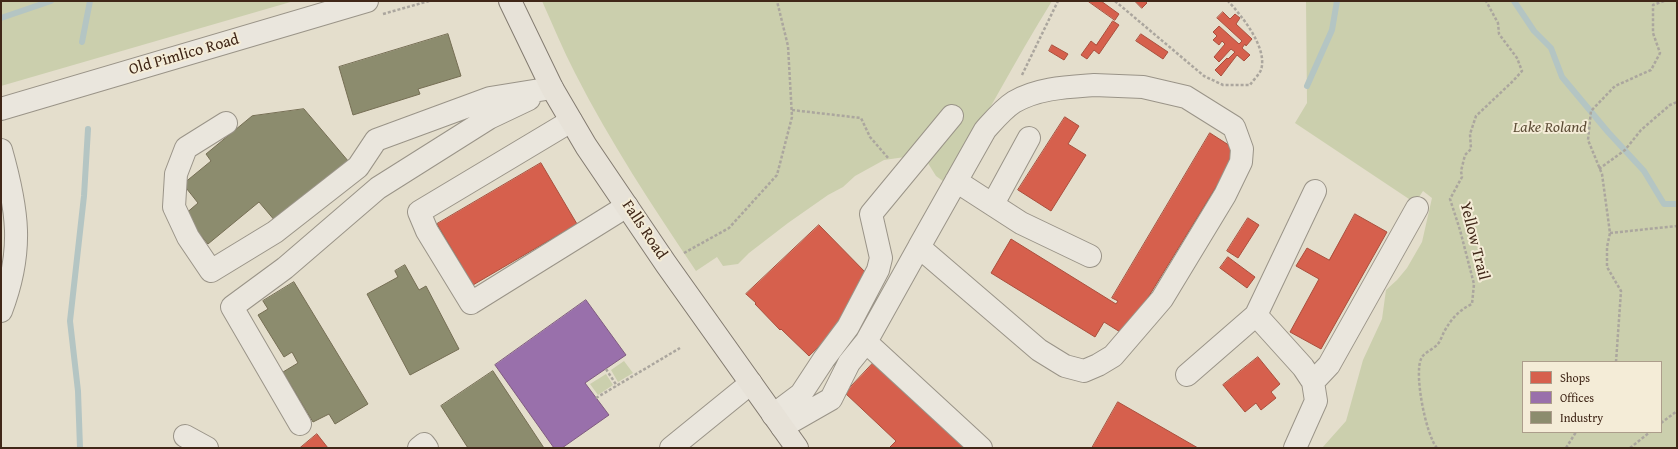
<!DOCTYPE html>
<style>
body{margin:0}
#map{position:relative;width:1678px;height:449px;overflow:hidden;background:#e4decc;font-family:"Gentium Book Plus",serif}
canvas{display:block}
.frame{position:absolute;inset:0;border:2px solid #402718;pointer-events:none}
.legend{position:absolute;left:1522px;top:361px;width:140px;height:72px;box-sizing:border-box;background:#f4ecd7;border:1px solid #ac9d8b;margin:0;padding:5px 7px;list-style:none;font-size:12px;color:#402718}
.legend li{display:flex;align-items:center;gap:8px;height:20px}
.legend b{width:20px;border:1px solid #ac9d8b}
</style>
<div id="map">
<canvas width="1678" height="449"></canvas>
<div class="frame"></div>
<ul class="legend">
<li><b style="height:11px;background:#d6604d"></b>Shops</li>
<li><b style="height:11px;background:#9970ab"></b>Offices</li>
<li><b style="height:11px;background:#8c8c6e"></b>Industry</li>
</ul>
</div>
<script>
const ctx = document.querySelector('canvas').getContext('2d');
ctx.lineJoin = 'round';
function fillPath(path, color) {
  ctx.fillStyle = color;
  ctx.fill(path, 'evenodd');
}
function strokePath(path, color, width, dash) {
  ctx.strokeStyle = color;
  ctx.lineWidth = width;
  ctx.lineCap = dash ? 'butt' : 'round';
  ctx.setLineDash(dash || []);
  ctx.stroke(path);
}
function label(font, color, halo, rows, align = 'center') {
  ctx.font = font + ' "Gentium Book Plus",serif';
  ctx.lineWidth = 4;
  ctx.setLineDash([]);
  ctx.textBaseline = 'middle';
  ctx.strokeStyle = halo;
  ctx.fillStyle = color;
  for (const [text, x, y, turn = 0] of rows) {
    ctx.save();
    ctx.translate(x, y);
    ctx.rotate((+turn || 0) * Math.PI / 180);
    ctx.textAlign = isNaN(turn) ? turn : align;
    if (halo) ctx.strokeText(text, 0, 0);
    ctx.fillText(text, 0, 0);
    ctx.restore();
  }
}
fillPath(new Path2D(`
 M1,1H294L1,86Z
 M542,1H1052C1015,61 982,123 947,184L936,176L926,160L912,156L884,160L855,176L843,187L828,195L788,223L749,253L738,264L723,266L717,257L696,271C653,207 610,142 575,73C563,50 553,25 542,1Z
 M1306,1H1677V448H1322L1346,421L1363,360L1382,319L1386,290L1397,280L1407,268L1422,242L1432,198L1423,191L1415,203L1295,123L1307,103ZM1523,362H1661V432H1523Z
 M624,361L633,373L618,382L611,370Z
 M606,374L613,385L598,395L590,384Z`), '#cbcfad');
const shops = new Path2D(`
 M1088,1H1101L1119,14L1115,20Z
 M1135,1H1145L1147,3L1142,8Z
 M1223,12L1230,19L1235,14L1240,18L1236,24L1252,39L1246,46L1245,44L1242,48L1250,55L1244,61L1237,55L1221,76L1215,70L1227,58L1228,59L1235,52L1231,49L1219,62L1214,57L1225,44L1222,41L1219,45L1213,40L1217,36L1213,32L1219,26L1239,44L1242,41L1217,18Z
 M1113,21L1119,25L1099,54L1094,50L1087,59L1081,55L1091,41L1096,45Z
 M1141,34L1168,52L1163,59L1136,41Z
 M1052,45L1068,54L1064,60L1049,51Z
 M1065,117L1079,126L1068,144L1086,155L1051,211L1018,190Z
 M1210,133L1238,151L1125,335L1104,322L1095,337L991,273L1011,239L1116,304L1118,301L1112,298Z
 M541,163L577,224L473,285L437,224Z
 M1355,214L1387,232L1321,349L1290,332L1319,279L1296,266L1307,248L1329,260Z
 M1248,218L1259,225L1238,258L1227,251Z
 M819,225L869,276L840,326L809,356L781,329L780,330L755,304L756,303L746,294Z
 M1228,257L1255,277L1247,288L1220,268Z
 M1258,357L1280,384L1271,392L1276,398L1261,410L1256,403L1245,412L1223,385Z
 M876,360L969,448H889L896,441L845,393Z
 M1118,402L1198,448H1092Z
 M317,434L328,448H300Z`);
fillPath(shops, '#d6604d');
strokePath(shops, '#a94f3d', 1);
const offices = new Path2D(`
 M586,300L626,355L585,383L609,415L562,448H554L495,365Z`);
fillPath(offices, '#9970ab');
strokePath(offices, '#7e5a7f', 1);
const industry = new Path2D(`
 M448,34L461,76L418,89L420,94L353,115L339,67Z
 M304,109L349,162L276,222L259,202L208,244L184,215L198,203L183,184L211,161L206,154L252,116Z
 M405,265L419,290L426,286L459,349L410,375L367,294L398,277L395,271Z
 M294,282L368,404L335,424L329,414L313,422L283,372L298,363L292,352L284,357L258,315L268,309L263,301Z
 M493,371L544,448H468L441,406Z`);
fillPath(industry, '#8c8c6e');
strokePath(industry, '#756e54', 1);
strokePath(new Path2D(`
 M1514,1L1534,31L1551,48L1562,77L1608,132L1644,171L1664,204H1676
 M1,18L51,1
 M82,42L90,1
 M1307,86L1332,30L1337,1
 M80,448L78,391L70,321L84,196L88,129`), '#b4c5c3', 6);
const minor = new Path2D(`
 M1094,85L1143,87L1186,97L1234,127L1242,149L1241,162L1225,195L1162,299L1113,356L1098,365L1084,371L1065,366L1039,350L919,247L985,130C994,120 1003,109 1014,102C1038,88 1067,87 1094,85Z
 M1,109L367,1
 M571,121L419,212L427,231L471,303L627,206
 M226,123L186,148L176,174L174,207L188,237L211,271L275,232L358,167L376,140L490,98L552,88
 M1,150C18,210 24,251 1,311
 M956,181L1021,223L1090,256
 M993,204L1029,138
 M1256,315L1303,367L1313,382L1316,401L1295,448
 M866,342L981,448
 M1187,375L1256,315L1315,191
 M1313,382L1329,365L1417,208
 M773,415L801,394L824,359L848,327L878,270L881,258L871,214L952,116
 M300,424L232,307L285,268L378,188L489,118L529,99
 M782,427L831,399L849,363L866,342L919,247
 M185,436L207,448
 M419,448L424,444L427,448
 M671,448L751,383`);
const major = new Path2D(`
 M510,1L552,88L586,146L666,264L797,448`);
strokePath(minor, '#9a9488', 24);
strokePath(major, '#837b70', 24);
strokePath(new Path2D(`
 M1115,1L1204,76L1223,85H1250C1253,80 1259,75 1261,70C1268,48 1242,16 1228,1
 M383,14L429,1
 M1022,75L1058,1
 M792,110L861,118L870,137L889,159
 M1599,169L1625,150L1641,130L1670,105L1677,102
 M1610,233L1677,226
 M684,253L729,228L777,175L792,117L788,46L777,1
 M1616,362L1621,291L1607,267V247L1610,233L1602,174L1588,140L1591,111L1615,86L1651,70L1660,53L1653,33V5L1664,1
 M606,369L617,386
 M596,398L680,348
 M1661,423L1677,411
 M1437,448C1426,435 1414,375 1421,359C1423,353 1432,350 1437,345C1440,342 1442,336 1444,332C1451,319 1459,310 1472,304L1474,284L1460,230L1450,199L1462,177L1461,171L1465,155L1471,149L1470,134L1476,116L1513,81L1522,71L1517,58L1499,34L1498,23L1486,1
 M1566,448L1576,432
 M1630,448L1650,432`), '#aba69e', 2.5, [3, 2]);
strokePath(minor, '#eae6dd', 22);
strokePath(major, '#e7e2d8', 22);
label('16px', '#402718', '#f4ecd7', [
 ["Old Pimlico Road",184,55,-16],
 ["Falls Road",644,230,56],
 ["Yellow Trail",1474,241,76]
]);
label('italic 16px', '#5e4e37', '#f4ecd7', [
 ["Lake Roland",1550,128]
]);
</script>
